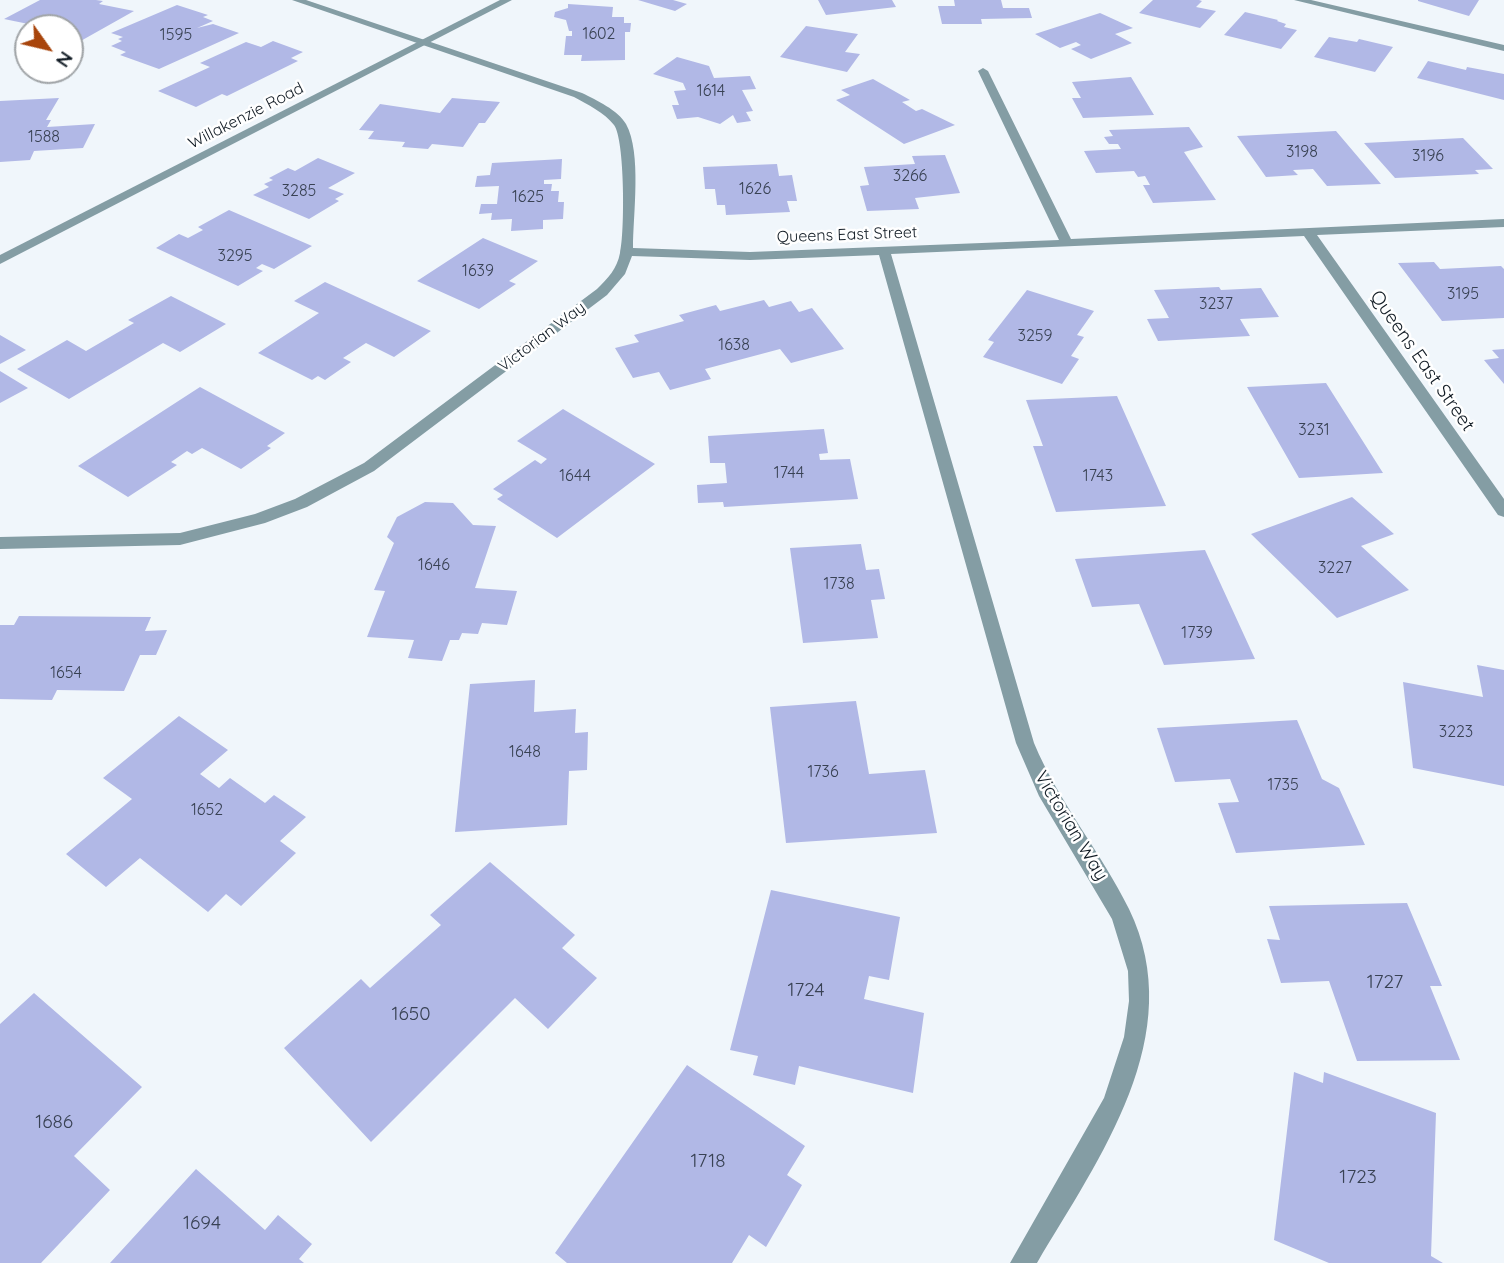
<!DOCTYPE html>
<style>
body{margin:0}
#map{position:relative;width:1504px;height:1263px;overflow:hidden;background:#f0f6fb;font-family:Quicksand,sans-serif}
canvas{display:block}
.north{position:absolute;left:14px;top:14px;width:70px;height:70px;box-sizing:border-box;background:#fff;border:2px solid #a0a4a7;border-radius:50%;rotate:124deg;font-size:19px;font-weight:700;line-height:28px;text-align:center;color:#111b24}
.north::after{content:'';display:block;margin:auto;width:24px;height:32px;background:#a8450c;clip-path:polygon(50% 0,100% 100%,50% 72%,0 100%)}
</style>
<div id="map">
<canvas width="1504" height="1263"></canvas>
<div class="north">N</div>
</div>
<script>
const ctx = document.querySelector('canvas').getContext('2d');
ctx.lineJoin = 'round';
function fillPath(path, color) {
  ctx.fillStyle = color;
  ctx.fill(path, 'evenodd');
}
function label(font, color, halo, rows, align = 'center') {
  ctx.font = font + ' Quicksand,sans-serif';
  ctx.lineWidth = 5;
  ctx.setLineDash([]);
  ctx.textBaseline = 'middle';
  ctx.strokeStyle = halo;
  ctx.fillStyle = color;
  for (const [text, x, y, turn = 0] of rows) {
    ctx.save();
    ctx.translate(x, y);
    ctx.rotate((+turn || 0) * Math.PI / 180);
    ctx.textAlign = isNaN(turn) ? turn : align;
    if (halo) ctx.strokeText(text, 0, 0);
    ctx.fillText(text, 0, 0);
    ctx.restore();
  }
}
fillPath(new Path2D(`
 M40,0H96L103,1L99,4L134,11L70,47V28H48L4,19Z
 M638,0H673L687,4L675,11Z
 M818,0H892L896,7L826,15Z
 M954,0H1001L1003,8H1029L1032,18L981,19L982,24H942L938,6H955Z
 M1153,0H1199L1202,1L1196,7L1216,11L1200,28L1139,13Z
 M1479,0L1469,16L1418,1V0Z
 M568,4L613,7L612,17H624V23H631L630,32H625V60L581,61L582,55H564L566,36H572V31H569L566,20L554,17L555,12L568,8Z
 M177,5L208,15L203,17L213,21L197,28L213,24L239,33L159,69L120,55L126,52L111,46L122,41L118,39L123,37L111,33Z
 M1245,12L1278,20L1277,21L1286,24L1284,27L1297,30L1281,49L1224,35Z
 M1100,13L1133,28L1115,34L1132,43L1091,59L1071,49L1081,45L1076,42L1060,48L1035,34Z
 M806,26L858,34L845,52L860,54L847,72L780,57Z
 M1329,37L1357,42L1359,39L1393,47L1375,72L1314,57Z
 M273,41L303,52L291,58L298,61L227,96L222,94L196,107L158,91L210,67L200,63L246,42L261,47Z
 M677,57L709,66L714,78L750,76L756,89L742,90L753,111L746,112L751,121L737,123L733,115L720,124L698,117L677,119L672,105H679L674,91L686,90L683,83L653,74Z
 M1428,61L1466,70L1467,67L1504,74V100L1417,78Z
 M1131,77L1154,115L1083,118L1072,98H1081L1072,82Z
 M873,79L910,100L902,102L916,111L922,109L955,125L904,144L836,100L850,95L841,90Z
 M59,98L46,120H51L47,127L95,124L83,148L34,151L30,160L0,162V101Z
 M452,98L500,102L485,123H479L463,147L432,144L428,149L402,147L405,142L368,139L374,131L359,130L380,104L440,113Z
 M1189,127L1203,147L1184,152L1216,200L1153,203L1143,185H1150L1145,176L1138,177L1134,171L1096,173L1084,151L1121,149L1118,144H1109L1104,137L1113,136L1109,130Z
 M1336,131L1381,184L1327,186L1313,169L1293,170L1298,175L1266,177L1237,136Z
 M1463,138L1493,169L1475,170L1479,174L1395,178L1364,143Z
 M945,155L960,193L915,198L919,209L867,211L860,186L869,185L864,167L915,164L912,156Z
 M318,158L355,173L328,188L344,194L335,199L339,201L309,219L253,195L269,187L264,184L273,180L269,178L288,168L295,171Z
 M562,159L561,179L544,180V184H552L551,191H559L558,202H564L563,219L543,220V229L511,231L512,219L491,220L492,213L479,214L481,204H497L499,186L475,187L477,176L490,175L492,163Z
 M777,164L779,176L792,175L797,201H787L790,212L726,215L725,205H717L715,189H705L703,167Z
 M229,210L312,246L274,269L262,264L256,268L263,271L238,286L156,248L179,234L188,238L203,230L198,227Z
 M483,238L538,261L509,281L516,284L479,309L417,281Z
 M1434,262L1440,269L1501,266L1504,269V318L1442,321L1398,263Z
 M325,282L431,331L394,357L366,343L343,358L351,362L325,380L318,376L312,380L258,353L319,313L294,301Z
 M1219,287L1221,290L1261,288L1279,317L1240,319L1250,336L1158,341L1147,319L1169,318L1154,290Z
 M1027,290L1094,311L1077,335L1084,337L1071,356L1079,359L1062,384L983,357L994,342L988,340Z
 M171,296L226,324L180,352L163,343L69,399L17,369L67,340L86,351L134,323L128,320Z
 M764,300L769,307L791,301L799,312L812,308L844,349L791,363L780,349L705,369L711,379L670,390L659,372L633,378L615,348L639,342L634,335L684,321L679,315L716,305L720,311Z
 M0,335L26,350L0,364Z
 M1504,349V384L1484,360L1499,358L1492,350Z
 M0,371L28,388L0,403Z
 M1326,383L1383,473L1299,478L1247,387Z
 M200,387L285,433L267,446L271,448L241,469L202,448L192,454L187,451L171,462L177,465L128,497L78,466Z
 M1117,396L1166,506L1056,512L1033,446H1043L1026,400Z
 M563,409L655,464L557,538L497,499L503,495L493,489L535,460L541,464L547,459L517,441Z
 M824,429L828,453L819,454L820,460L850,459L858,499L724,507L723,502L698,503L697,485L727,483L725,463H710L708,436Z
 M1352,497L1394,534L1361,546L1409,590L1337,618L1251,534Z
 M425,502L453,503L473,525L496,526L475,588L517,591L507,625L482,623L478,634L462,633L459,640H450L442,661L408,658L414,640L367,637L385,591L374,590L394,543L387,537L397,517Z
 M861,544L866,570L879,569L885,599L871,600L878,638L803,643L790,548Z
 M1205,550L1255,659L1164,665L1139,604L1092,607L1075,559Z
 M19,616L151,617L145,631L167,630L156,655H140L124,691L57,690L52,700L0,699V625H14Z
 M1477,665L1504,670V786L1413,768L1403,682L1483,697Z
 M535,680L534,712L576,709L575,733L588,732L587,770L569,771L567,825L455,832L470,684Z
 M856,701L869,774L925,770L937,833L786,843L770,707Z
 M179,716L228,750L200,774L219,788L230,778L265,803L274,795L306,817L280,841L296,853L241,906L226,894L208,912L140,858L106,887L66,854L132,799L103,778Z
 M1297,720L1322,779L1339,788L1365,845L1236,853L1218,803L1239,802L1230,779L1175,782L1157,728Z
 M490,862L575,935L562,948L597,978L548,1029L515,998L371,1142L284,1048L361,979L370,988L441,925L430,915Z
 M771,890L900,917L889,980L869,976L864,999L924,1013L913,1093L799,1066L795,1085L753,1075L758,1056L730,1050Z
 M1407,903L1442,986H1430L1460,1060L1357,1061L1329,981L1281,983L1267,939L1280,940L1269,906Z
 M34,993L142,1087L74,1156L110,1190L41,1263H0V1024Z
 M687,1065L805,1146L787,1175L802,1185L766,1247L749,1235L732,1263H567L555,1253Z
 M1294,1072L1323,1083L1324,1072L1436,1113L1431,1256L1443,1263H1329L1274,1240Z
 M196,1169L265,1230L278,1215L312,1244L299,1259L304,1263H110Z`), '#b1b8e6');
fillPath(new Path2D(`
 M292,0H306L582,93C596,100 618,110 626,124C642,153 633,215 633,248L750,252L1059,240L978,71L983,68L988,71L1071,239L1504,219V227L1317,235L1504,499V517L1498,515L1304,236L891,254L1034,743C1059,803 1101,852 1129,909C1190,1035 1099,1158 1037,1263H1010L1104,1098L1124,1037L1129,1001L1128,971L1112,919L1039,796L1016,743L879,255L750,260L632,256L625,274L607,295L374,471L307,507L265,523L180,545L0,549V537L180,533L255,514L295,499L364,463L597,289C608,278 617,269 620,253C625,234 625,139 614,125C605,113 587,104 574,97Z
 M1294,0H1311L1504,45V51Z`), '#849da4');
fillPath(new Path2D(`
 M500,0H512L0,264V255Z`), '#849da4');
label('16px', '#394254', null, [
 ["1602",599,34],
 ["1595",176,35],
 ["1614",711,91],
 ["1588",44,137],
 ["3198",1302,152],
 ["3196",1428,156],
 ["3266",910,176],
 ["1626",755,189],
 ["3285",299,191],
 ["1625",528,197],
 ["3295",235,256],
 ["1639",478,271],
 ["3195",1463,294],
 ["3237",1216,304],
 ["3259",1035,336],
 ["1638",734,345],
 ["3231",1314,430],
 ["1744",789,473],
 ["1644",575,476],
 ["1743",1098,476],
 ["1646",434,565],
 ["3227",1335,568],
 ["1738",839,584],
 ["1739",1197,633],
 ["1654",66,673],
 ["3223",1456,732],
 ["1648",525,752],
 ["1736",823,772],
 ["1735",1283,785],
 ["1652",207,810]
]);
label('16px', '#111b24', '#fff', [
 ["Willakenzie Road",246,116,-27],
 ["Queens East Street",847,235,-2],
 ["Victorian Way",542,337,-37]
]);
label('19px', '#111b24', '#fff', [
 ["Queens East Street",1422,361,55],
 ["Victorian Way",1071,826,59]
]);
label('19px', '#394254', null, [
 ["1727",1385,982],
 ["1724",806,990],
 ["1650",411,1014],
 ["1686",54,1122],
 ["1718",708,1161],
 ["1723",1358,1177],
 ["1694",202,1223]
]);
</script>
